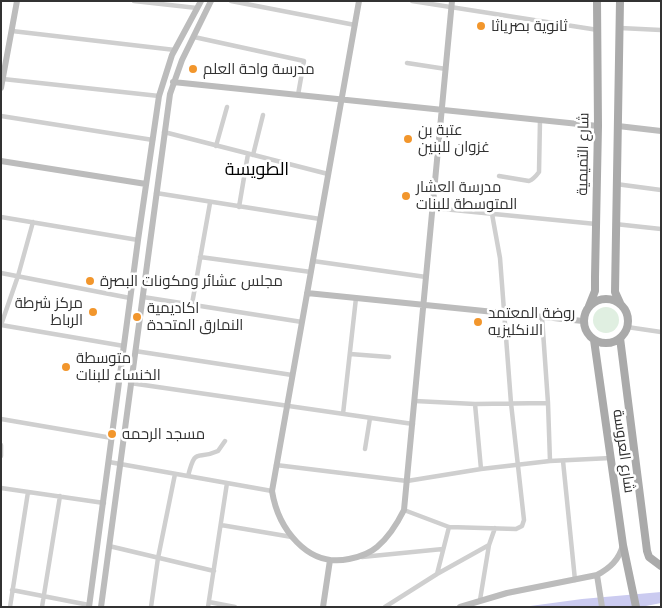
<!DOCTYPE html>
<meta charset="utf-8">
<style>
body{margin:0}
#map{position:relative;width:662px;height:608px;overflow:hidden;background:#fff;font-family:Lato,sans-serif}
canvas{display:block}
.frame{position:absolute;inset:0;border:2px solid #323232;pointer-events:none}
</style>
<div id="map">
<canvas width="662" height="608"></canvas>
<div class="frame"></div>
</div>
<script>
const ctx = document.querySelector('canvas').getContext('2d');
ctx.lineJoin = 'round';
function fillPath(path, color) {
  ctx.fillStyle = color;
  ctx.fill(path, 'evenodd');
}
function strokePath(path, color, width, dash) {
  ctx.strokeStyle = color;
  ctx.lineWidth = width;
  ctx.lineCap = dash ? 'butt' : 'round';
  ctx.setLineDash(dash || []);
  ctx.stroke(path);
}
function label(font, color, halo, rows, align = 'center') {
  ctx.font = font + ' Lato,Cairo,sans-serif';
  ctx.lineWidth = 5;
  ctx.setLineDash([]);
  ctx.textBaseline = 'middle';
  ctx.strokeStyle = halo;
  ctx.fillStyle = color;
  for (const [text, x, y, turn = 0] of rows) {
    ctx.save();
    ctx.translate(x, y);
    ctx.rotate((+turn || 0) * Math.PI / 180);
    ctx.textAlign = isNaN(turn) ? turn : align;
    if (halo) ctx.strokeText(text, 0, 0);
    ctx.fillText(text, 0, 0);
    ctx.restore();
  }
}
fillPath(new Path2D(`
 M593 320a13 13 0 1 1 26 0a13 13 0 1 1-26 0Z`), '#e0efe1');
fillPath(new Path2D(`
 M661,592V603L641,607H523L582,599Z`), '#cbcbf0');
strokePath(new Path2D(`
 M134,1L197,8
 M231,1L355,25
 M412,1L598,30
 M620,28L661,30
 M12,31L175,50
 M194,37L304,61L298,95
 M407,63L446,69
 M3,79L159,96
 M1,116L153,140
 M164,132L328,174
 M216,146L227,107
 M253,155L263,115
 M499,176L529,181C534,179 536,176 539,172L540,120
 M616,184L661,190
 M156,193L320,219
 M239,207L248,154
 M433,208L596,224
 M1,217L138,240
 M615,224L661,229
 M200,257L311,272
 M313,261L426,277
 M1,273L130,298
 M143,297L302,322
 M192,304L210,203
 M542,317L548,403L550,461
 M1,325L124,346
 M1,325L18,276L33,222
 M627,327L661,332
 M135,351L292,375
 M350,354L389,357
 M130,383L413,424
 M415,401L475,404L548,403
 M475,404L481,469
 M343,414L356,298
 M1,419L112,438
 M1,445V456
 M365,449L370,418
 M563,461L575,580
 M109,462L272,491
 M276,465L407,481L481,469L550,461L611,458
 M188,476C196,446 196,461 218,451L225,441
 M1,488L104,503
 M404,510L449,527L516,529L522,526L524,520L511,403L500,258L492,214
 M221,525L292,537
 M109,546L214,571
 M362,557L443,549
 M437,574L449,527
 M12,590L89,605
 M480,600L489,545L495,528
 M209,602L235,607
 M10,607L28,492
 M42,607L60,496
 M151,607L158,558L175,474
 M208,607L227,483
 M385,607L437,574L489,545`), '#cfcfcf', 4.5);
strokePath(new Path2D(`
 M359,1L272,491C278,528 307,568 349,559C359,557 369,554 377,547C389,537 397,524 404,510L452,1
 M173,82L598,126
 M1,88L17,1
 M618,126L661,131
 M1,161L146,184
 M307,293L583,321
 M89,607L138,240L159,96L172,55L201,1
 M101,607L170,94L182,60L211,1
 M323,607L330,560
 M460,607L507,593L597,575
 M602,607L597,575C610,568 619,560 623,545`), '#bcbcbc', 6);
strokePath(new Path2D(`
 M620,1L615,292L620,303
 M584 321a22 22 0 1 1 44 0a22 22 0 1 1-44 0Z
 M589,306L595,291V277L598,126L597,1
 M620,338L647,551L649,557L661,566
 M594,340L623,545L636,607`), '#aaa', 8);
for (const [x, y, r, color] of [
 [481,26,5,"#f2962c"],
 [193,69,5,"#f2962c"],
 [408,139,5,"#f2962c"],
 [406,196,5,"#f2962c"],
 [90,281,5,"#f2962c"],
 [93,312,5,"#f2962c"],
 [137,317,5,"#f2962c"],
 [478,322,5,"#f2962c"],
 [66,367,5,"#f2962c"],
 [112,434,5,"#f2962c"]
]) {
  const dot = new Path2D();
  dot.arc(x, y, r, 0, 2 * Math.PI);
  ctx.fillStyle = color;
  ctx.fill(dot);
  strokePath(dot, '#fff', 2);
}
label('15px', '#323232', '#fff', [
 ["ثانوية بصرياثا",491,26],
 ["مدرسة واحة العلم",203,69],
 ["عتبة بن",418,130],
 ["غزوان للبنين",418,147],
 ["مدرسة العشار",416,187],
 ["المتوسطة للبنات",416,204],
 ["مجلس عشائر ومكونات البصرة",100,281],
 ["مركز شرطة",83,303,"right"],
 ["الرباط",83,320,"right"],
 ["اكاديمية",147,308],
 ["النمارق المتحدة",147,325],
 ["روضة المعتمد",488,313],
 ["الانكليزيه",488,330],
 ["متوسطة",76,358],
 ["الخنساء للبنات",76,375],
 ["مسجد الرحمه",122,434]
], 'left');
label('15px', '#323232', '#fff', [
 ["شارع التميمية",583,154,-89],
 ["شارع العروسة",624,451,82]
]);
label('18px', '#000', '#fff', [
 ["الطويسة",257,169]
]);
</script>
